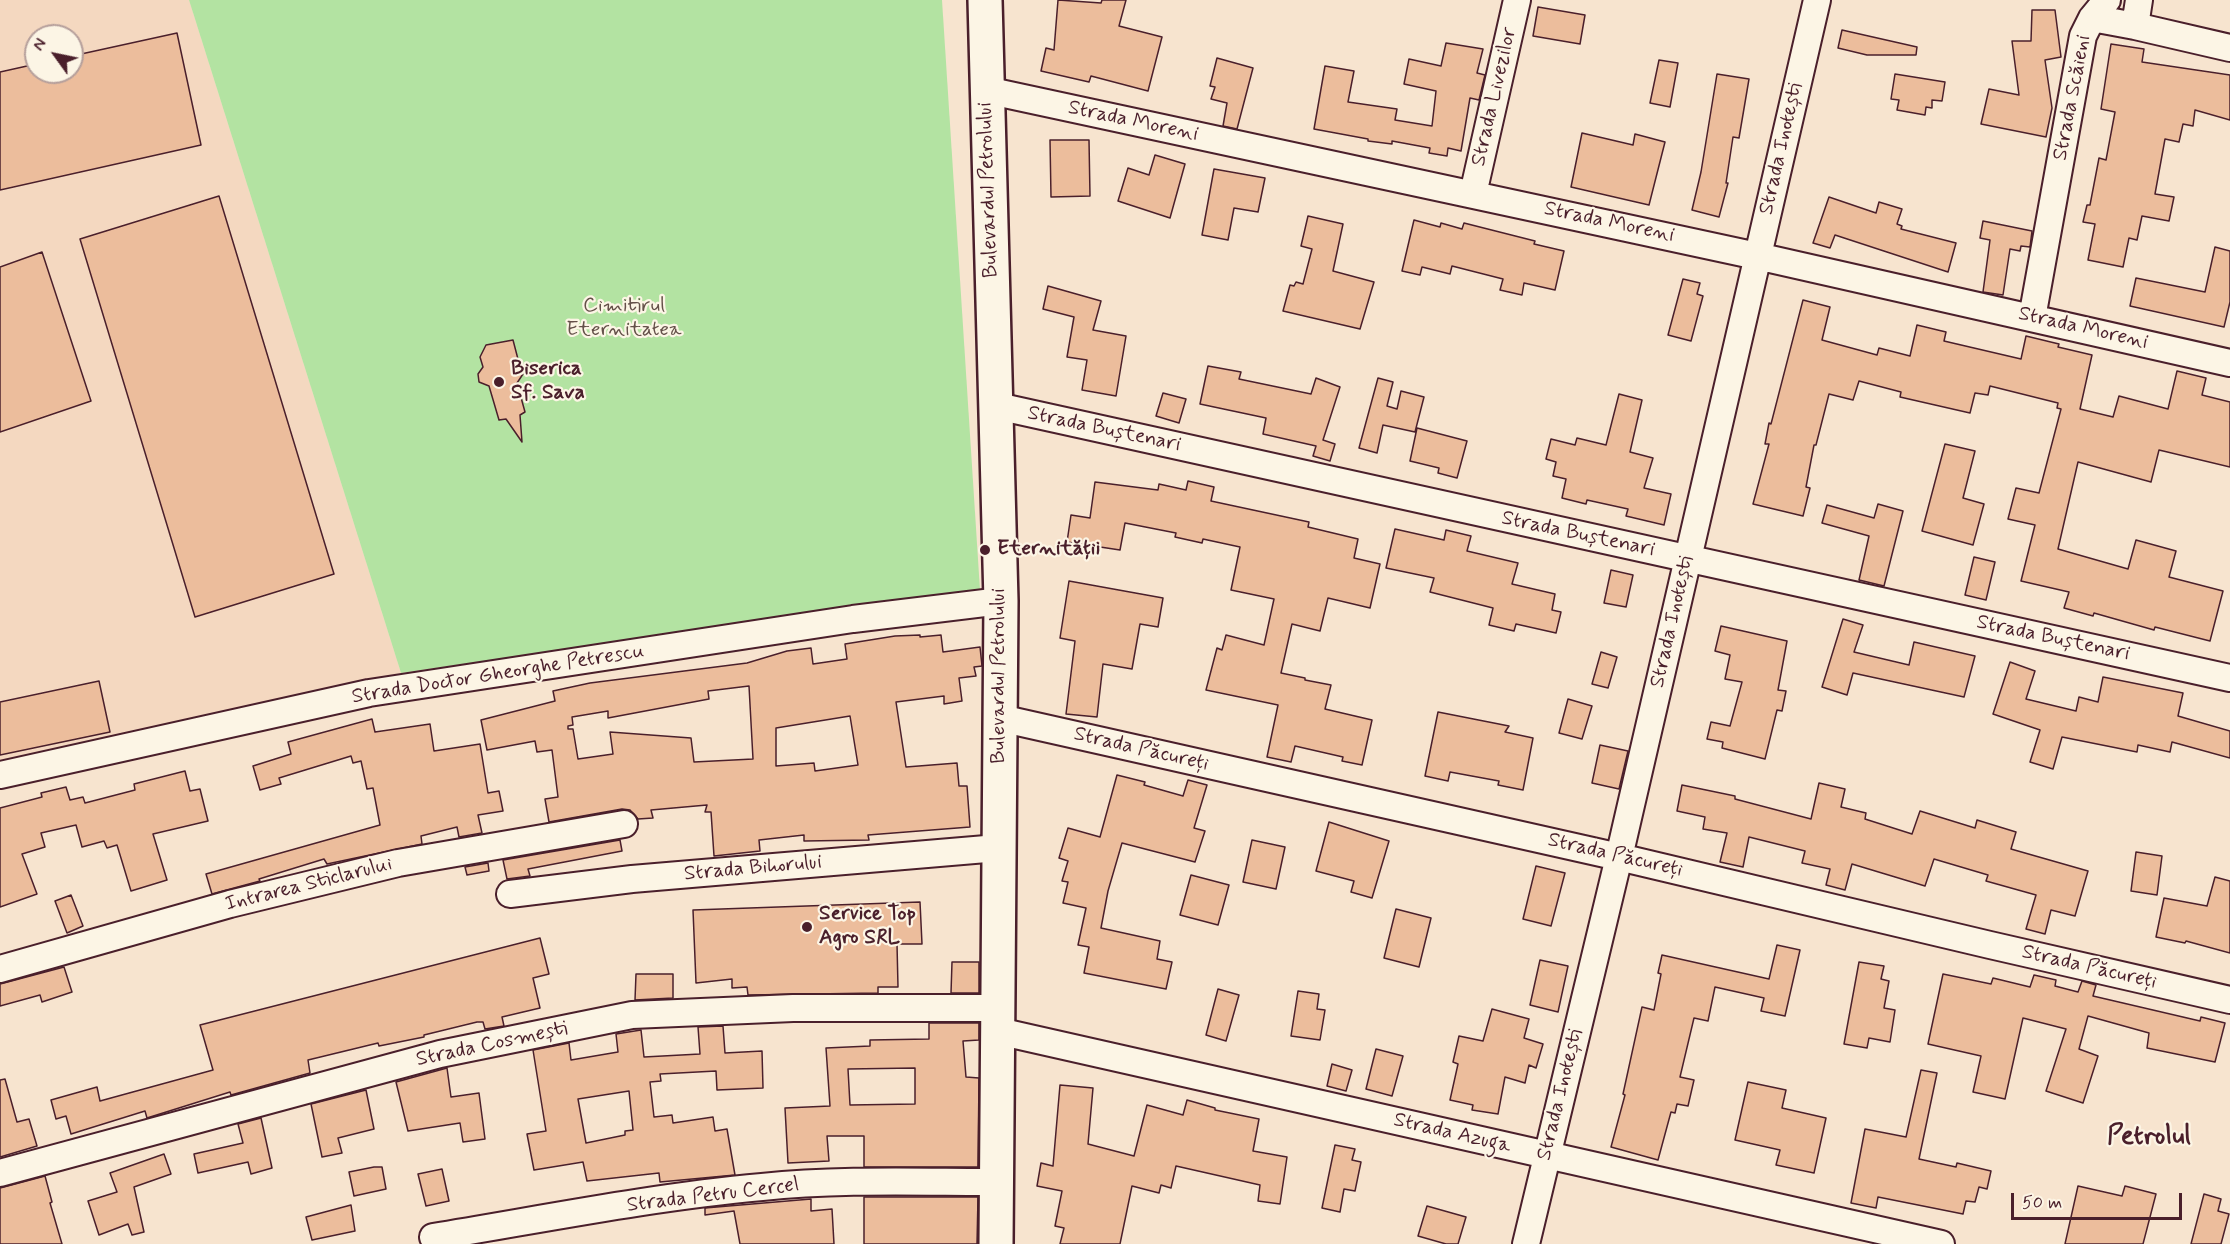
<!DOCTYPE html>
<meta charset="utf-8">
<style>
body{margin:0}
#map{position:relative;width:2230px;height:1244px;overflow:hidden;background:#f7e4cf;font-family:Mynerve,sans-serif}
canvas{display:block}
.north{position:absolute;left:24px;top:24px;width:60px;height:60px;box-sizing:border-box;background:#fcf5e5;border:2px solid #b59f9b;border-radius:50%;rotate:303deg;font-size:16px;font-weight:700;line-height:24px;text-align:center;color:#4a1f2b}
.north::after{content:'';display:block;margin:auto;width:21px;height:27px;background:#4a1f2b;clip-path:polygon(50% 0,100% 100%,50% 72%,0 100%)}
.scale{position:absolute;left:2011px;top:1193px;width:171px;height:27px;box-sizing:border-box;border:3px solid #4a1f2b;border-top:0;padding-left:8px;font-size:18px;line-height:21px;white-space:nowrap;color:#4a1f2b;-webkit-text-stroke:4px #fcf5e5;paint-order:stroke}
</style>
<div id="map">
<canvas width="2230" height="1244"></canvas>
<div class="north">N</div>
<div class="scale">50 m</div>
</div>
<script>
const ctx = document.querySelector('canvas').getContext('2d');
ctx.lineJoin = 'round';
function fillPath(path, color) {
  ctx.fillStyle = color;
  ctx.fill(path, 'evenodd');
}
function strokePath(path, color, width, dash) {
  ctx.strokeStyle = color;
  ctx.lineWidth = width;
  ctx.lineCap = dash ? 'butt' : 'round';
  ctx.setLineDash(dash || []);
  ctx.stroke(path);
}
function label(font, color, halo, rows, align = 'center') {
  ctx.font = font + ' Mynerve,sans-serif';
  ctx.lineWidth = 4.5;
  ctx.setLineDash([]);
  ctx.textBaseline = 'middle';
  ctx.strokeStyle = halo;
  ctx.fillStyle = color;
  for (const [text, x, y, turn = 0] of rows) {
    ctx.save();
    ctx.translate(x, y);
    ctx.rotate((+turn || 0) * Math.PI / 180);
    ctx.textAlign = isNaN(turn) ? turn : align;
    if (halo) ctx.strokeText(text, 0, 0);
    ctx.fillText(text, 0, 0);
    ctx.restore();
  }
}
fillPath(new Path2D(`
 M0,0H189L401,673L0,762ZM36,36H72V72H36Z`), '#f4d8c0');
fillPath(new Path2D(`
 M189,0H942L980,590L401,673Z`), '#b3e3a2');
const building = new Path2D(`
 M1058,0L1101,3L1102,0H1126L1119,26L1162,37L1148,91L1091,76L1089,82L1041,71L1046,48L1054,50Z
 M1538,7L1585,15L1580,44L1533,36Z
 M2032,10H2055L2061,57L2045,60L2052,108L2046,137L1981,124L1989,89L2019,95L2012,41H2031Z
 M1842,30L1917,47L1916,55H1867L1838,48Z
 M177,33L201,145L0,190V72L36,64V72H72V56Z
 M1446,43L1483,49L1477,73L1485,75L1479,100L1470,98L1461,151L1448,148L1447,156L1429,153L1430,148L1392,141V144L1368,141V139L1314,129L1325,66L1354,71L1348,102L1397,109L1395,120L1432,126L1436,91L1404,84L1409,59L1441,66Z
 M2111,44L2144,49L2142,62L2230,75V120L2195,110L2193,126L2183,124L2179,142L2165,139L2155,194L2174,197L2169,221L2142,216L2137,240L2129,238L2123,267L2088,260L2095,224L2083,222L2087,205H2090L2099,158L2106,160L2115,112L2101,109Z
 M1217,58L1253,68L1237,129L1223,126L1227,103L1211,99L1215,87L1210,86Z
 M1659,60L1678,63L1670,107L1650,103Z
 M1717,74L1749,79L1739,138L1733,137L1726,183H1728L1719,217L1692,210L1701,172Z
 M1895,74L1945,82L1942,101L1932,100V108L1926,107L1925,115L1897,110L1899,100L1891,99Z
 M1582,133L1633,145L1635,134L1665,142L1649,205L1571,187Z
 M1050,140H1089L1090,196L1051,197Z
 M1155,155L1185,164L1170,218L1118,201L1128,168L1149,175Z
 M1214,169L1265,178L1258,212L1234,208L1228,240L1202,235Z
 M219,196L334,574L195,617L80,239Z
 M1829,197L1876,213L1879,202L1902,209L1897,224L1902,226L1901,229L1956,243L1948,272L1835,235L1830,248L1813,243Z
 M1308,216L1343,224L1333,271L1374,282L1360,329L1283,311L1290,285L1294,286L1296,282L1303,284L1312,249L1301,246Z
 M1414,220L1440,227L1441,223L1462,229L1464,223L1535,241L1534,244L1564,251L1555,290L1524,283L1522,295L1500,290L1503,279L1452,266L1450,274L1422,267L1420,275L1402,271Z
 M1983,221L2032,231L2030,247L2021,246L2020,251L2010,249L2003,295L1983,292L1990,240L1980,238Z
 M2215,247L2230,251V302L2224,327L2130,306L2136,278L2205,292Z
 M42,252L91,401L0,432V267Z
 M1683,279L1700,283L1697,294L1703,296L1691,341L1668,335Z
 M1048,286L1101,301L1093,330L1126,336L1116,396L1082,390L1087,360L1067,357L1074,317L1043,309Z
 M1803,300L1830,307L1822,340L1877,355L1879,348L1910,356L1917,325L1946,332L1944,341L2021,359L2026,336L2059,344L2058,347L2092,355L2080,409L2113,417L2119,396L2168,409L2177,371L2206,378L2202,395L2230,402V467L2159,450L2151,482L2078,462L2058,549L2128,569L2136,540L2176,551L2169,577L2223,591L2210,641L2155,627L2154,630L2094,613L2093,616L2064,608L2069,592L2021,581L2035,525L2008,519L2016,488L2039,493L2061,409L2057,408L2058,403L1990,386L1988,395L1975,393L1970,413L1900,397L1901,392L1859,381L1853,400L1829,394L1816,445H1814L1806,487L1810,488L1803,516L1753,504L1769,444H1765L1769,423L1771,424Z
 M513,340L519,363L525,371L517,383L525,412L520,415L522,442L506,419L499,420L489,386L479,382L478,374L483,367L480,357L486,345Z
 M1208,366L1241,372L1239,379L1311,394L1316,378L1340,387L1323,440L1335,444L1330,461L1313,456L1316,446L1263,434L1266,418L1200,404Z
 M1378,378L1393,382L1387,406L1397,409L1401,391L1424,397L1415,432L1383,425L1377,453L1359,448Z
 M1163,393L1186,399L1179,423L1156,416Z
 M1619,394L1642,400L1630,452L1653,458L1644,488L1671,494L1664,525L1626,516L1628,509L1587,500L1586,504L1562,498L1566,479L1553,476L1556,462L1546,459L1551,439L1575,445L1577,438L1606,445Z
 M1417,428L1467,441L1457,478L1438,473L1439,468L1410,461Z
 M1945,444L1975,451L1963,498L1984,504L1973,545L1922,531Z
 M1188,481L1214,487L1211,501L1309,522L1308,527L1358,539L1354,558L1380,564L1370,608L1328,598L1320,631L1292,624L1281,673L1305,678V680L1331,685L1325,709L1372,720L1362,765L1342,761L1343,757L1295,746L1291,762L1267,757L1278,705L1206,690L1217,648L1222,650L1226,635L1264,645L1274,599L1231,590L1240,547L1203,539L1202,543L1175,537L1176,533L1125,523L1120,550L1067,542L1071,515L1090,518L1095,482L1158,490L1159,484L1186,490Z
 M1878,504L1903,511L1884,586L1859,580L1869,536L1822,523L1827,505L1874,518Z
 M1395,529L1444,540L1446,530L1471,536L1467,551L1518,563L1512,584L1555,594L1552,610L1561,612L1556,633L1516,624L1514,631L1489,625L1493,608L1430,592L1434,578L1386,568Z
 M1974,557L1995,562L1986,600L1965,595Z
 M1611,570L1633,575L1626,607L1604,603Z
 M1069,581L1163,598L1158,627L1140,624L1132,669L1103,664L1097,717L1066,714L1075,641L1060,638Z
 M1843,619L1863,625L1854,652L1909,665L1914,642L1975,656L1964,697L1853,673L1847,695L1822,687Z
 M1721,626L1787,641L1778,690L1786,691L1782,711L1777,710L1765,759L1722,748L1723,742L1707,739L1711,722L1730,726L1742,682L1725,679L1730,655L1715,651Z
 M920,635V637L941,635L943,652L980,647L982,666L974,667L976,676L959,678L962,701L944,704V696L896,702L906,767L957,763L959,786H967L970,827L868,835L869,840L804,841V835L759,840L760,851L714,856L711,812H705L707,805L651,810L653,818L638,819L630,810L622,809L549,822L545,799L558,797L552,750L537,752L535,741L487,750L481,720L555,701L553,691L590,683L747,663L787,651L811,648L813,664L847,659L845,644L895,636ZM749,686L753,759L694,762L691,738L610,732L613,754L578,759L573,729H568V726L573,725L572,717L608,711V718L709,699L708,691ZM850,716L858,765L815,771L814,763L776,766V728Z
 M1601,652L1617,657L1608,688L1592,684Z
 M2010,662L2035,671L2026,699L2076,711L2079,697L2098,702L2103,677L2183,693L2178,716L2230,731V758L2172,742L2170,752L2138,745L2137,752L2062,737L2053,769L2030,762L2040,730L1993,714Z
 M99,681L110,732L0,755V702Z
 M1568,699L1592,706L1582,739L1559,733Z
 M1438,712L1509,726L1505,732L1533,738L1523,790L1498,785L1499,781L1450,772L1448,781L1425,776Z
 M372,719L375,732L430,724L434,751L480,744L488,793L499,791L503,811L478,815L482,833L459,837L457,827L421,836L422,844L327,864L324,859L259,879L260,881L212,894L206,874L380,825L373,788L367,789L361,761L353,763L351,756L279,778L281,784L260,790L253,766L291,754L288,742Z
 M1600,745L1628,751L1619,789L1592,783Z
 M185,771L190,791L200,789L208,821L153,834L167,880L131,891L117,845L107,848L104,841L82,847L76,825L41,833L45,847L22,854L37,894L0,907V808L42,797L41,793L66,787L70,800L83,797L85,803L135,790L134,784Z
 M1117,775L1145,782L1144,785L1183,796L1188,780L1207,785L1194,828L1205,831L1195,862L1122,843L1108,891L1101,928L1160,941L1157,959L1172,962L1166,989L1084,973L1089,947L1078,945L1086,908L1063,903L1068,882L1062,881L1068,861L1059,858L1068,828L1100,837Z
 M1819,783L1845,789L1841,807L1866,813L1865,819L1912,834L1920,811L1975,828L1977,820L2016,832L2011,849L2088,871L2075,916L2051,910L2045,934L2026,929L2036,895L1986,881L1988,875L1934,859L1925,886L1852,864L1845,890L1826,885L1830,869L1802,863L1805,851L1749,837L1743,867L1720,862L1727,833L1703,829L1705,817L1677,811L1682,785L1735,796V799L1811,819Z
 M1329,822L1389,841L1372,898L1351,892L1354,881L1316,871Z
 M620,840L622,851L528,869L530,876L507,879L503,860Z
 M1252,840L1285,847L1276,889L1243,882Z
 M2136,852L2162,856L2157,895L2131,891Z
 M488,863L489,871L467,875L465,867Z
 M1536,866L1565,873L1551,926L1523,919Z
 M1191,875L1229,885L1218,925L1180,915Z
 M2215,877L2230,881V953L2186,941L2185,943L2156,937L2164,898L2207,906Z
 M71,895L83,926L67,933L55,901Z
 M920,902L922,944H897L898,987H878V993L748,995L747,987L732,988V979L696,983L693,910Z
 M1396,909L1431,918L1419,967L1384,958Z
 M540,938L549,974L533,978L540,1008L502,1017L504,1026L485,1029L483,1022H477L424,1035V1037L379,1046L378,1043L308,1060L310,1073L231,1095L230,1092L147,1118L145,1111L71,1134L66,1116L56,1119L51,1100L97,1087L100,1101L213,1070L200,1025Z
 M1777,945L1800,950L1785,1016L1761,1011L1764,998L1715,987L1708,1021L1694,1018L1680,1077L1694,1080L1688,1106L1677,1104L1675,1113L1671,1112L1658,1160L1611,1147L1625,1095L1623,1094L1642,1007L1654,1010L1661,974L1658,973L1662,955L1769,979Z
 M1540,960L1568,966L1558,1012L1530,1005Z
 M952,962H979V993H951Z
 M1859,962L1884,966L1881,979L1889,981L1884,1008L1895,1010L1890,1042L1869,1038L1867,1048L1844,1044Z
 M64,967L72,992L42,1002L40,995L0,1006V984Z
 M636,974H673V998L635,1000Z
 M1943,974L1991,984L1993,978L2030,987L2034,975L2056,980L2055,986L2078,992L2082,981L2096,985L2093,996L2200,1021L2201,1017L2225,1023L2215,1062L2147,1048L2149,1033L2088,1016L2079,1049L2098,1056L2083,1103L2046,1091L2066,1029L2023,1018L2005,1099L1973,1092L1981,1056L1928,1044Z
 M1218,989L1239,995L1226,1041L1206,1035Z
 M1298,991L1319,994L1317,1009L1325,1010L1320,1040L1291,1036Z
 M1492,1009L1529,1019L1524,1038L1543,1044L1536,1068L1529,1065L1525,1083L1505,1077L1498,1114L1472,1110L1473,1105L1450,1100L1458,1064L1453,1062L1459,1036L1483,1041Z
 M929,1023H979V1040L963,1041L966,1077L979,1078L978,1167H864V1136H827L829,1161L788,1163L785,1108L830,1106L826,1048L870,1046V1040L929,1039ZM915,1068V1104L850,1105L848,1069Z
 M723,1026L725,1053L762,1051L763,1088L717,1090L716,1071L660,1074L661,1081L650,1082L654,1117L672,1115L673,1123L713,1117L715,1131L727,1129L735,1175L660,1182L659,1173L587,1181L583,1162L534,1170L527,1134L546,1131L533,1050L569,1043L571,1060L618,1052L616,1034L641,1030L644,1057L700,1054L698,1027ZM629,1091L633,1130L625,1131V1135L586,1143L578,1099Z
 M1376,1049L1403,1056L1392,1096L1366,1089Z
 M1332,1064L1352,1070L1346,1091L1327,1086Z
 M447,1068L451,1097L479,1093L485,1139L463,1142L460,1123L408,1131L396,1082Z
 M1921,1070L1937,1073L1919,1159L1956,1167L1957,1163L1991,1171L1987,1189L1979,1187L1975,1202L1966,1201L1963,1214L1878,1197L1876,1208L1851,1203L1865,1129L1906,1137Z
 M5,1079L17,1122L29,1119L37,1146L0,1157V1080Z
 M1748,1082L1786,1090L1782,1108L1826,1118L1814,1173L1776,1165L1780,1150L1735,1140Z
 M1060,1085L1093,1088L1088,1144L1134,1156L1147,1105L1183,1115L1187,1100L1215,1108V1110L1259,1119L1253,1151L1287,1157L1280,1204L1258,1201L1260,1185L1176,1166L1171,1188L1161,1185L1159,1193L1132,1186L1120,1244H1060L1064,1228L1055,1226L1062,1191L1037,1186L1041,1163L1053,1166Z
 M366,1090L374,1129L338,1138L342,1153L322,1157L311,1104Z
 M261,1118L272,1168L251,1174L248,1162L198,1173L194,1154L243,1143L238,1124Z
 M1335,1145L1355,1149L1352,1160L1361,1162L1355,1191L1344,1189L1340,1212L1322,1208Z
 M164,1154L171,1174L134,1187L144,1232L132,1235L128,1224L99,1235L88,1201L117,1192L110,1173Z
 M374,1167H382L386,1189L354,1196L349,1172Z
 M442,1169L449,1201L426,1206L418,1174Z
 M45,1176L52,1202L50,1203L62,1244H0V1188Z
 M2078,1186L2122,1196L2125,1186L2156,1194L2143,1244H2065Z
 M2204,1194L2221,1199L2218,1211L2229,1214L2221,1244H2191Z
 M864,1197H978L977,1244H864Z
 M811,1199V1211L832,1209L834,1244H740L734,1211L705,1215V1208Z
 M351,1205L355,1231L312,1240L306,1217Z
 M1427,1206L1466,1217L1458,1244H1446L1418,1236Z`);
fillPath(building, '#ecbd9c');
strokePath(building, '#4a1f2b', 1.5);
const street = new Path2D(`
 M2092,18L2135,26L2230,48
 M2135,26L2139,0
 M986,90L1757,256L2230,363
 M1473,194L1517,0
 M2032,318L2083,36L2092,18L2107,0
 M997,406L2230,678
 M1000,718L1619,857L1990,945L2230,1000
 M0,775L369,693L853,619L1001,601
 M510,894L632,879L998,848
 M0,969L230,904L398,863L624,824
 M998,1031L1941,1244
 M0,1173L440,1054L632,1015L793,1008H998
 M433,1237C543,1219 652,1197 762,1187C839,1179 918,1182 995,1182
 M1526,1244L1619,857L1817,0`);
const secondary = new Path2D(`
 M985,0L1001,601L996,1244`);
strokePath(street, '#4a1f2b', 30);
strokePath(secondary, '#4a1f2b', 38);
strokePath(street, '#fcf5e5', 26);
strokePath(secondary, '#fcf5e5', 33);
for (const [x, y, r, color] of [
 [499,382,6,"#4a1f2b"],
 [985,550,6,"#4a1f2b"],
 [807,927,6,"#4a1f2b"]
]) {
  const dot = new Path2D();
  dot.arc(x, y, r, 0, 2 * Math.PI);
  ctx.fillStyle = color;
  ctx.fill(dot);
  strokePath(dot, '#fcf5e5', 2);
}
label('21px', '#4a1f2b', '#fcf5e5', [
 ["Strada Livezilor",1495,97,-77],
 ["Strada Scăieni",2073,98,-79],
 ["Strada Moreni",1133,122,12],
 ["Strada Inotești",1782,149,-77],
 ["Bulevardul Petrolului",989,190,-92],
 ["Strada Moreni",1609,223,12],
 ["Strada Moreni",2083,329,13],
 ["Strada Buștenari",1104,430,12],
 ["Strada Buștenari",1578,535,12],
 ["Strada Inotești",1673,622,-77],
 ["Strada Buștenari",2053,639,12],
 ["Strada Doctor Gheorghe Petrescu",498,675,-9],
 ["Bulevardul Petrolului",1000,676,-90],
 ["Strada Păcureți",1141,750,13],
 ["Strada Păcureți",1615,856,13],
 ["Strada Bihorului",753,869,-5],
 ["Intrarea Sticlarului",309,885,-14],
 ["Strada Păcureți",2089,968,13],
 ["Strada Cosmești",492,1045,-12],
 ["Strada Inotești",1561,1095,-76],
 ["Strada Azuga",1452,1134,13],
 ["Strada Petru Cercel",713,1196,-7]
]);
label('21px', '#645049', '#fcf5e5', [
 ["Cimitirul",624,307],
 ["Eternitatea",624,331]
]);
label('bold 21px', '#4a1f2b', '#fcf5e5', [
 ["Biserica",511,370],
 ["Sf. Sava",511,394],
 ["Eternității",997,550],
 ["Service Top",819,915],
 ["Agro SRL",819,939]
], 'left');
label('bold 27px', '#4a1f2b', '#fcf5e5', [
 ["Petrolul",2149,1137]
]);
</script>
